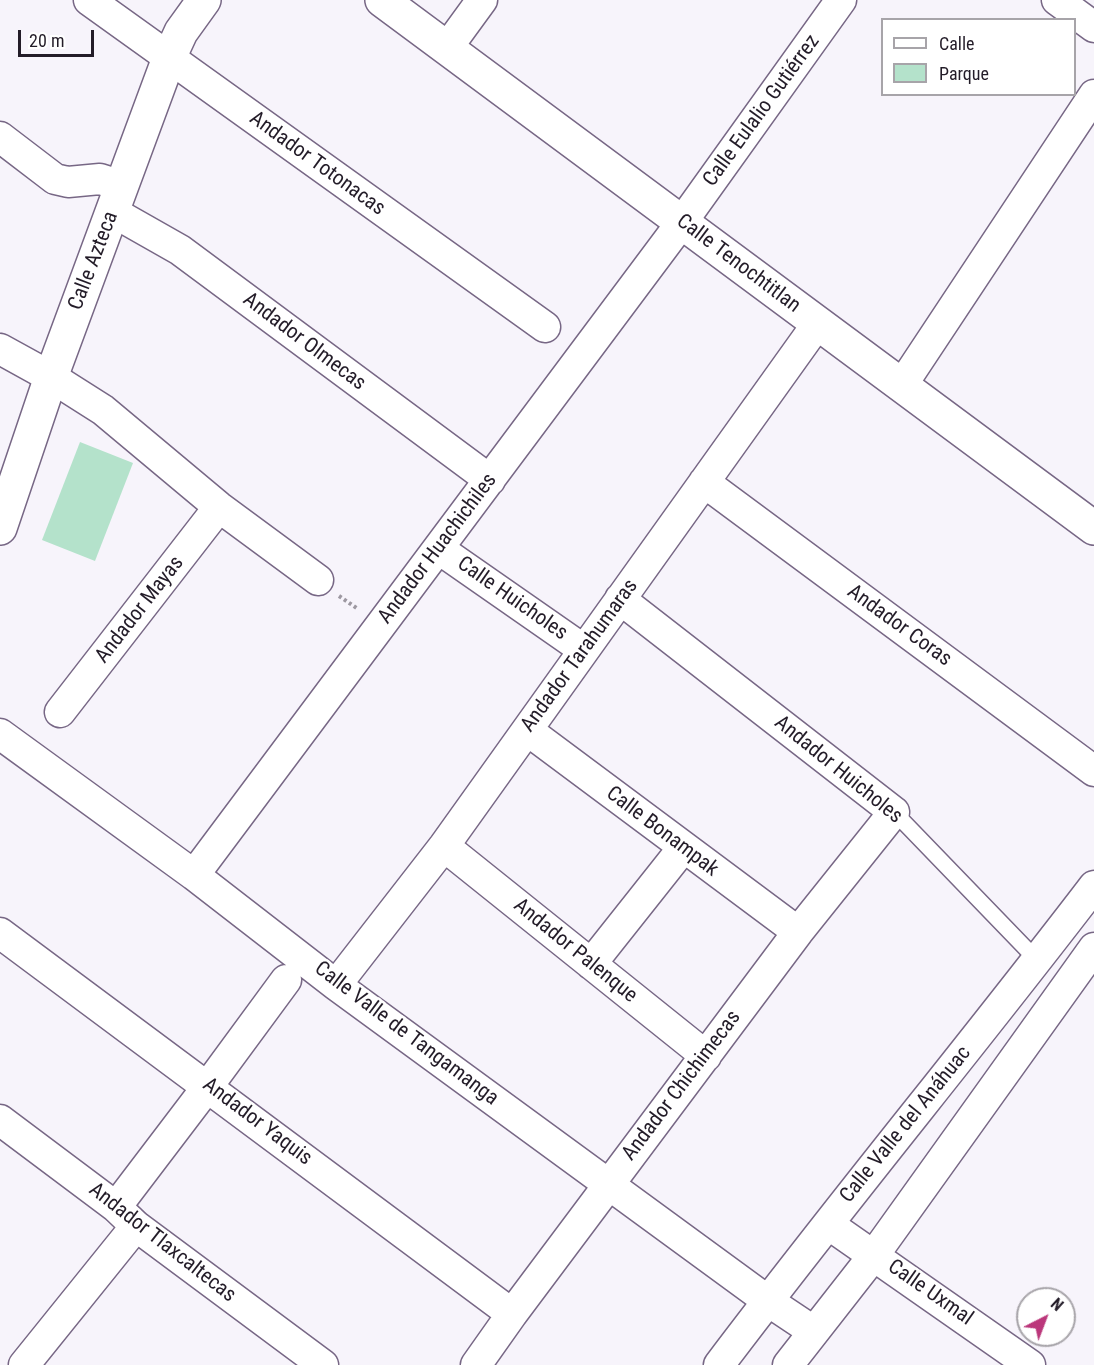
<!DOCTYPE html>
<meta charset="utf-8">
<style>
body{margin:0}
#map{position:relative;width:1094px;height:1365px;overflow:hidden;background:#f7f4fb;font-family:"Roboto Condensed",sans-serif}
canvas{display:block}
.legend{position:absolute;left:881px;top:18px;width:195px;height:78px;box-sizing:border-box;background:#fff;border:2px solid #a7a4a9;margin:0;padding:8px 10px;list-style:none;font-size:18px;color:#231c28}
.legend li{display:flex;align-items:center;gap:12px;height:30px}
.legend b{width:30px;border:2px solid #a7a4a9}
.north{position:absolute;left:1016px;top:1287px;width:60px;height:60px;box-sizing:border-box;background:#fff;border:2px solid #a7a4a9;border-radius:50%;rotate:42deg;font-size:16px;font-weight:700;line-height:24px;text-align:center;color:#231c28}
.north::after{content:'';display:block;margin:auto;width:21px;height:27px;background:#bb377b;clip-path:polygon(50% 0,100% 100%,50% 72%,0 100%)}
.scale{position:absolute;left:18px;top:30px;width:76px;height:27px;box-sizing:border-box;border:3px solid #231c28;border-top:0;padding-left:8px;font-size:18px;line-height:21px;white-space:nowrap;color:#231c28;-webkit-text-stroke:4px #fff;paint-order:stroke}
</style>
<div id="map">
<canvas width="1094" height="1365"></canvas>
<ul class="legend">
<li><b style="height:8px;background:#fff"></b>Calle</li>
<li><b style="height:16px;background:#b4e2cb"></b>Parque</li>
</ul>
<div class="north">N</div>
<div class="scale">20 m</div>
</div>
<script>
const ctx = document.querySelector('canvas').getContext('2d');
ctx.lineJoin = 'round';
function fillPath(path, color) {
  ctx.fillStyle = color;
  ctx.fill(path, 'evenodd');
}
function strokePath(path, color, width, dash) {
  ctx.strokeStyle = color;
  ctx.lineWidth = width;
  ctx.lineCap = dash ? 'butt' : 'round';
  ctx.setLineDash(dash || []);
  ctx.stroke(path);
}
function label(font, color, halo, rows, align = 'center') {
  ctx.font = font + ' "Roboto Condensed",sans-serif';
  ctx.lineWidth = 5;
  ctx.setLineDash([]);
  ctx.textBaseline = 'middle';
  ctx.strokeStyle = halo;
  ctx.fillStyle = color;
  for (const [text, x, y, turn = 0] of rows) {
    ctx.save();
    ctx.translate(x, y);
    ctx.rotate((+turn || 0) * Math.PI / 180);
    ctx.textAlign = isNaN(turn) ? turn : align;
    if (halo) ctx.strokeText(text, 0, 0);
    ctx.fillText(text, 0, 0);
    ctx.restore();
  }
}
fillPath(new Path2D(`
 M80,442L133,463L95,561L42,540Z`), '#b4e2cb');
const lane = new Path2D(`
 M894,812L1037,960`);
const street = new Path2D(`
 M89,0L545,327
 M1057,0L1094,27
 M447,48L482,0
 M0,137L55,179L68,182L100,179L122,186
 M113,212L180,250L490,480
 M0,349L51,377L103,410L219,507L318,580
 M902,385L1094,95
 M704,482L1094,771
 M439,549L584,650
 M60,712L219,507
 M527,730L798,932
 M0,734L194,875L336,985L768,1301L813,1331
 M444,846L706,1056
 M194,875L682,222L841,0
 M0,933L512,1314
 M591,964L683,848
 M336,985L444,846L818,323
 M0,1120L116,1207L136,1226L323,1365
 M116,1207L208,1086L286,980
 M828,1224L1030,1365
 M24,1365L136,1226
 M476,1365L512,1314L798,932L894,812L620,599
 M719,1365C841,1203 971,1047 1094,886
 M788,1365L874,1255L1094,948`);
const secondary = new Path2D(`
 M382,0L1094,528
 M0,528L51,377L169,58L181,32L204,0`);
strokePath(lane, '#776785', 18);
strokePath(street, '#776785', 33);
strokePath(secondary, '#776785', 36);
strokePath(new Path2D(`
 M339,596L358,609`), '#9d98a1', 4, [3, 3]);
strokePath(lane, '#fff', 15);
strokePath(street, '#fff', 30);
strokePath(secondary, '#fff', 33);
label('21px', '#231c28', '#fff', [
 ["Calle Eulalio Gutiérrez",762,111,-54],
 ["Andador Totonacas",317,164,36],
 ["Calle Azteca",94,261,-69],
 ["Calle Tenochtitlan",738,264,37],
 ["Andador Olmecas",304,342,37],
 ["Andador Huachichiles",438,549,-53],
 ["Calle Huicholes",512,599,35],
 ["Andador Mayas",140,610,-52],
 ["Andador Coras",899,626,36],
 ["Andador Tarahumaras",580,656,-54],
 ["Andador Huicholes",838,770,39],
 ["Calle Bonampak",662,832,37],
 ["Andador Palenque",575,951,39],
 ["Calle Valle de Tangamanga",406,1034,37],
 ["Andador Chichimecas",682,1086,-53],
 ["Andador Yaquis",257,1122,37],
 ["Calle Valle del Anáhuac",906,1125,-51],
 ["Andador Tlaxcaltecas",162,1243,38],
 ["Calle Uxmal",930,1293,35]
]);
</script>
